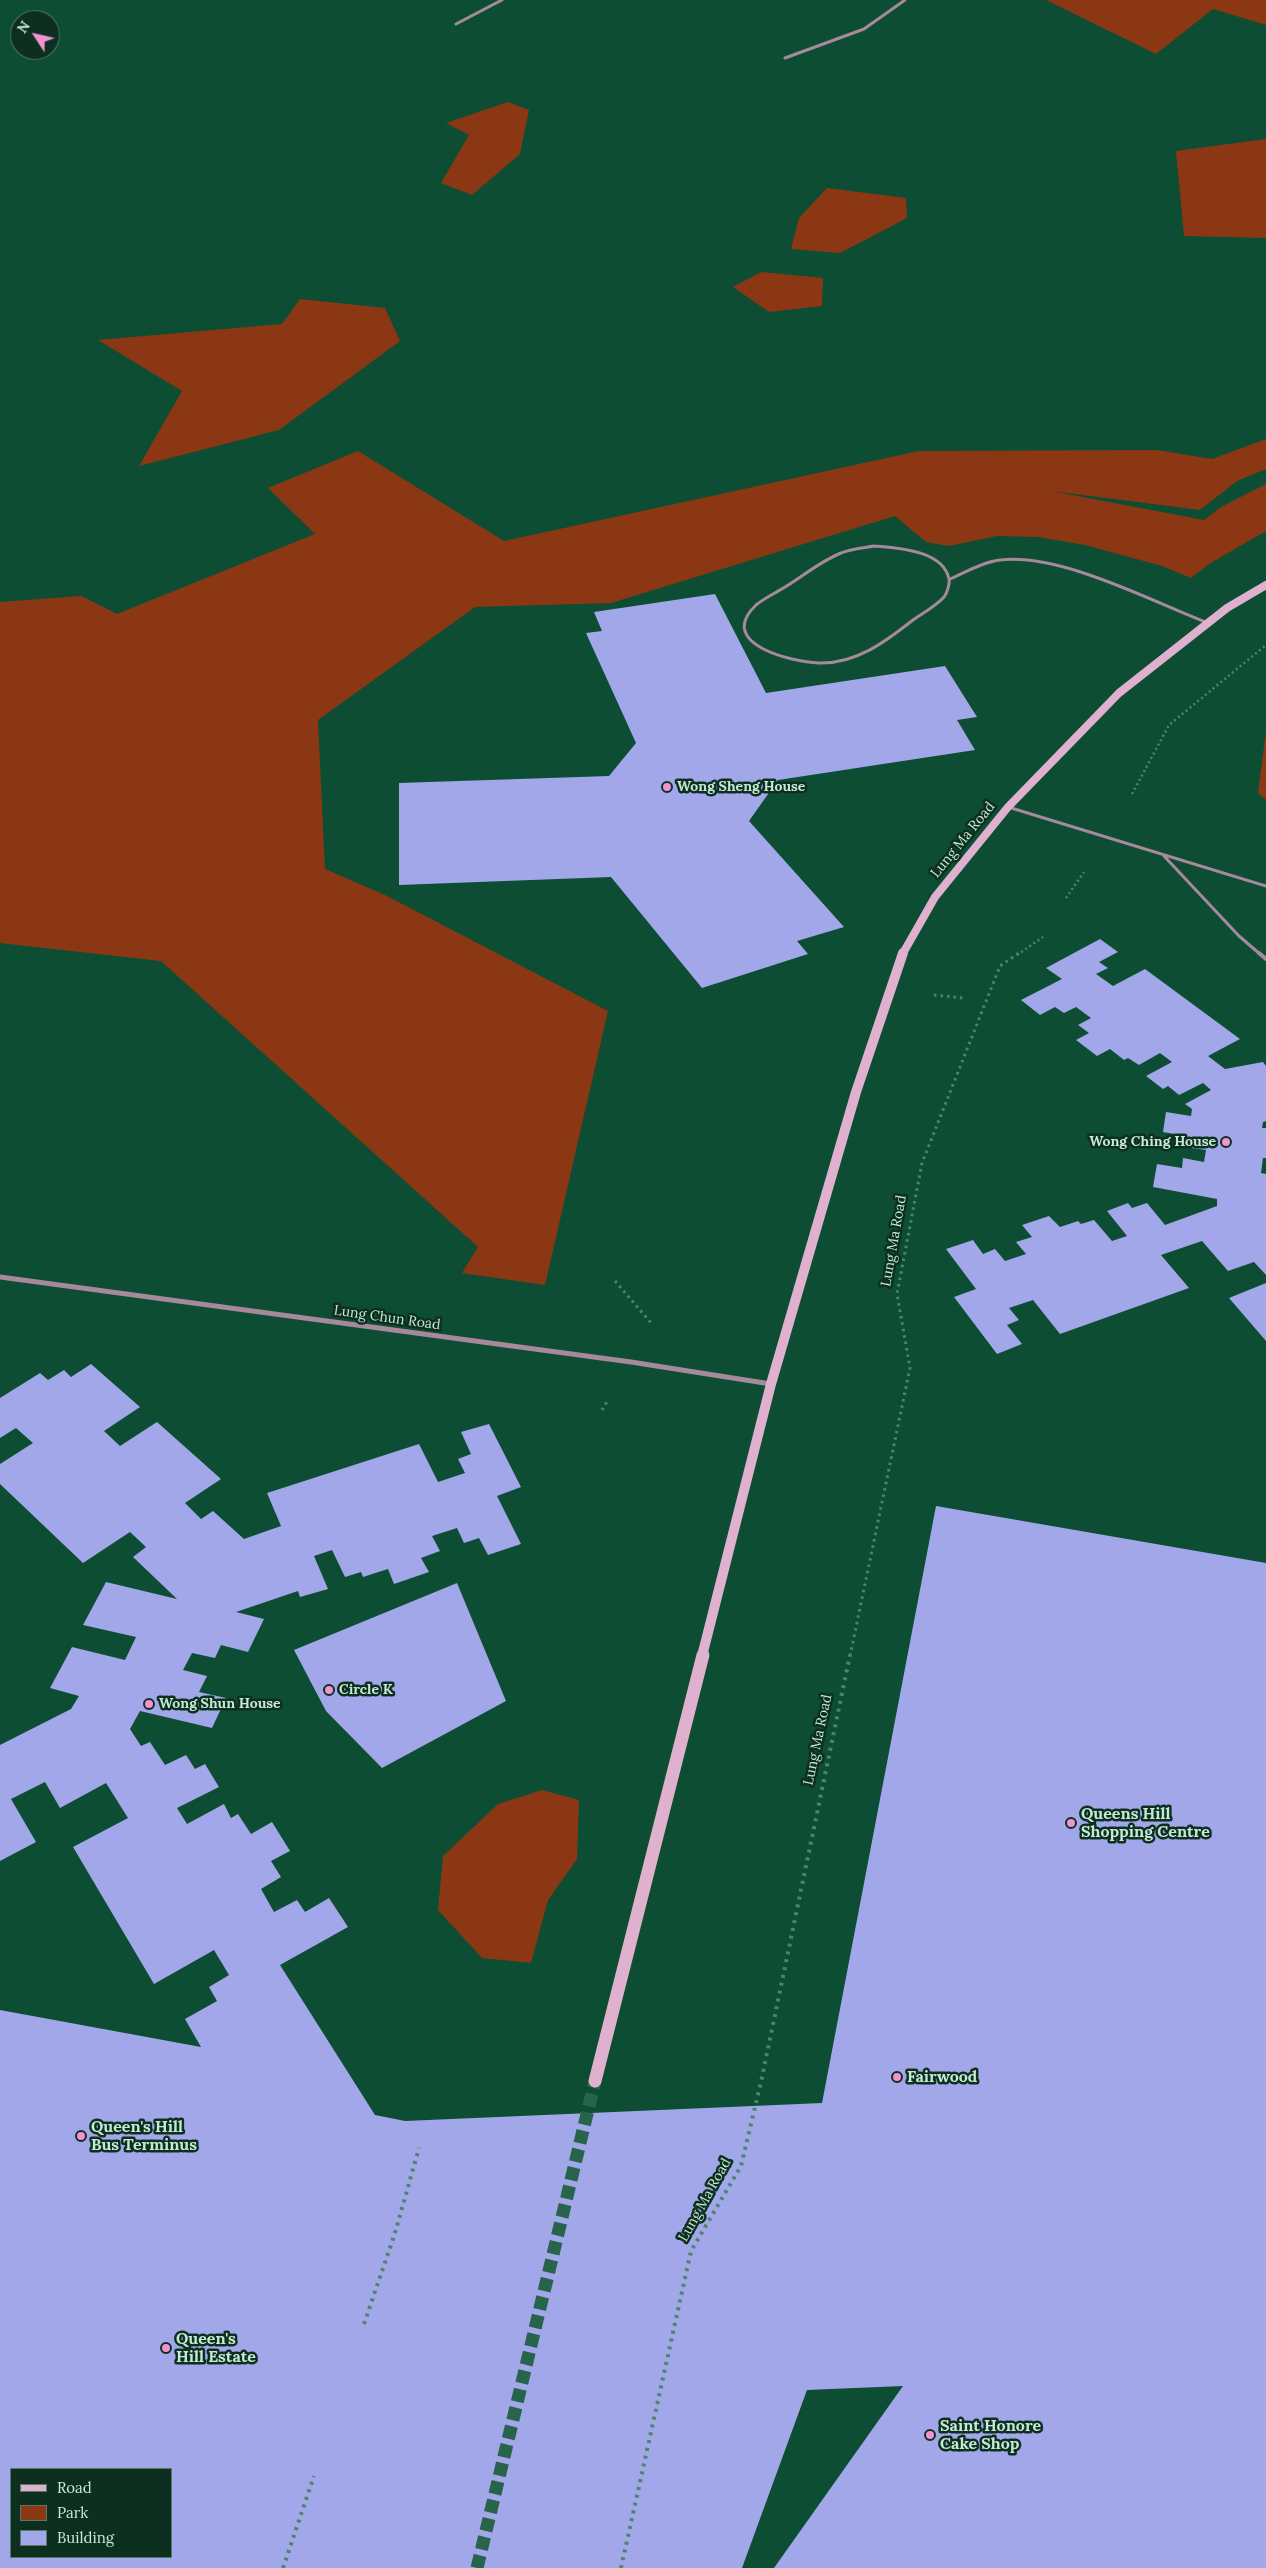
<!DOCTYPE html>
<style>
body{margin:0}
#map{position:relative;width:1266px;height:2568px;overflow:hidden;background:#0c4d33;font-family:Lora,serif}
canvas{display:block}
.legend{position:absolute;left:10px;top:2468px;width:162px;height:90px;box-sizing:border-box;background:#0d2f20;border:1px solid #567968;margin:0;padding:6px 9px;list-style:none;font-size:15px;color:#c4e9d4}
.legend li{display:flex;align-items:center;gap:10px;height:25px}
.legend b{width:25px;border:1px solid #567968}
.north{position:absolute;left:10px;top:10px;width:50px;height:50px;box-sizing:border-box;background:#0d2f20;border:1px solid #567968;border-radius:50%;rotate:305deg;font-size:14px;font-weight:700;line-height:20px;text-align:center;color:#c4e9d4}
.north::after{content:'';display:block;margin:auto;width:18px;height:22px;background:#f491d3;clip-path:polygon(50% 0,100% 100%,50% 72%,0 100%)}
</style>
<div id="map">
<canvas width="1266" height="2568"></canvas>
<ul class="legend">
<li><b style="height:6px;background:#e0b1cf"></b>Road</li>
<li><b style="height:14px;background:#8c3714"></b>Park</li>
<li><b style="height:14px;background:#a2a7ea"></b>Building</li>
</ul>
<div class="north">N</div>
</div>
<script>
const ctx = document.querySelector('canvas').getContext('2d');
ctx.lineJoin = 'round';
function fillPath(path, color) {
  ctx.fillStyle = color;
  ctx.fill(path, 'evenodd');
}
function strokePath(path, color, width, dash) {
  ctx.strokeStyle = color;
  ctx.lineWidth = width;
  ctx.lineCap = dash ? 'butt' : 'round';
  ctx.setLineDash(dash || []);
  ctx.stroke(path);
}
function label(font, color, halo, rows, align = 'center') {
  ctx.font = font + ' Lora,serif';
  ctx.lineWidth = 5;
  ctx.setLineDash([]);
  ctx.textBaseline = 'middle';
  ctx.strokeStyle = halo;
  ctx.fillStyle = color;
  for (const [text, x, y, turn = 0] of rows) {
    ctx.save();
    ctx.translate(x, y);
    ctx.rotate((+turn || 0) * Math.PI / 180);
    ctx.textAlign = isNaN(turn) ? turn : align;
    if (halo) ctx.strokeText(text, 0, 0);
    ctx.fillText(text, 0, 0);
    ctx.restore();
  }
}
fillPath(new Path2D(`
 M1046,0H1266V25L1213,9L1156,54Z
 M508,102L529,110L520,154L472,195L441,183L469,135L446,123Z
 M1266,139V238L1184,236L1176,151Z
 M827,188L906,198L907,218L840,253L791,249L799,218Z
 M761,272L823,278L822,306L769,312L733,287Z
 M300,299L385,308L400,341L279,430L139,466L182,391L98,340L282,324Z
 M1266,439V469L1237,481L1200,510L1051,491L1204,520L1221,507L1266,484V531L1209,564L1191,578L1162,566L1085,545L1038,537L997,536L949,546L926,542L895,516L611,603L475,607L318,720L325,869L385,895L608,1011L545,1285L462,1273L478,1247L161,961L0,943V602L81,596L117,614L315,534L268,488L358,451L504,541L919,451L1157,450L1212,459Z
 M1266,731V800L1258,793Z
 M542,1790L579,1800L577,1859L548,1900L531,1963L482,1958L438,1910L443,1856L498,1804Z`), '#8c3714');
fillPath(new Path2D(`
 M715,594L766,693L945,666L977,717L957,720L975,750L778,780L749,821L844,927L797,941L808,954L702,988L611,877L399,885V783L609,776L636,743L586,633L602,631L594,612Z
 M1100,939L1118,952L1099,962L1108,968L1096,974L1113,986L1145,969L1240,1039L1208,1056L1225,1069L1263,1062L1266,1066V1121L1263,1122L1262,1128H1266V1158H1263L1261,1173L1266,1174V1275L1254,1262L1228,1271L1202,1241L1161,1255L1189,1288L1060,1334L1033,1300L1009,1308L1019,1320L1007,1325L1022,1344L997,1354L954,1297L976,1289L946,1249L973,1240L983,1254L995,1249L1005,1261L1026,1254L1016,1242L1032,1237L1022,1225L1049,1216L1060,1227L1078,1221L1081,1224L1094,1220L1112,1241L1127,1236L1107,1211L1128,1203L1132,1208L1147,1203L1165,1225L1217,1206V1199L1153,1187L1157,1164L1182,1168L1183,1158L1204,1162L1206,1150L1185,1147L1186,1136L1163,1132L1166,1112L1191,1116L1192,1109L1185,1104L1211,1090L1203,1083L1179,1095L1168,1086L1163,1089L1146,1076L1172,1062L1160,1053L1139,1065L1128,1058L1124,1060L1110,1049L1097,1056L1076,1040L1089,1033L1078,1025L1091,1018L1076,1007L1064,1013L1055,1007L1040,1015L1021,1000L1062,979L1046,968Z
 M1266,1283V1341L1229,1298Z
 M91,1364L140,1407L104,1431L120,1446L157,1422L221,1479L185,1503L201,1519L213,1511L244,1539L281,1526L267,1493L419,1444L438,1482L465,1473L458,1459L471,1454L461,1432L489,1424L521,1487L497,1496L521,1544L488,1555L479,1538L464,1543L457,1528L432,1536L440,1551L421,1558L429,1572L394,1584L388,1569L363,1577L361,1572L345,1577L332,1550L314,1556L328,1589L300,1597L298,1591L236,1612L264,1619L248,1652L221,1645L215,1658L192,1653L183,1670L207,1676L199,1692L226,1698L212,1728L140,1711L130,1729L141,1746L150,1742L165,1765L186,1755L195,1769L205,1764L219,1787L177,1808L187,1824L224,1804L231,1818L238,1814L251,1834L272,1822L290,1851L271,1861L281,1877L261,1889L274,1912L297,1900L305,1912L329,1898L348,1927L280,1965L375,2115L405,2121L822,2103L936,1506L1266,1563V2568H774L903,2386L807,2390L742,2568H0V2010L201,2047L185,2019L217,2001L209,1987L229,1975L214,1950L154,1984L73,1847L128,1818L106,1783L60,1808L45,1782L11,1799L36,1842L0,1861V1745L71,1709L79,1696L50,1688L72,1647L125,1660L136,1637L83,1625L106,1582L177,1599L133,1557L146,1547L130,1532L83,1563L0,1484V1464L33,1443L16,1428L0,1438V1398L40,1373L48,1380L64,1370L71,1377ZM11,2469H171V2557H11Z
 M457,1583L506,1701L382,1768L326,1711L294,1650Z`), '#a2a7ea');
strokePath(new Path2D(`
 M477,2568L595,2081`), '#28644b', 13, [13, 6]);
strokePath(new Path2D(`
 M1132,794L1169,725L1266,645
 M1066,898L1084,872
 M1017,955L1043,937`), '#4d856c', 2.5, [2, 3]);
strokePath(new Path2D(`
 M934,995L963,998
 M615,1281L652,1324
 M602,1410L608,1400
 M850,1656L910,1368L897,1294L922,1163L1000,966L1019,953`), '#4d856c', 3, [2.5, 4]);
strokePath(new Path2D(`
 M364,2324L395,2233L419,2148
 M283,2568L314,2476
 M621,2568L691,2251L741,2166L761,2082L850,1655`), '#4d856c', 4, [3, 5]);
strokePath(new Path2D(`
 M874,546C897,548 943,550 949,579C950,584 947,593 944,597C936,606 923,613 913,620C885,642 856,664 819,663C792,662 715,644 756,605C764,598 776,593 785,587C803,576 821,561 841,553C850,549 863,548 874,546Z
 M950,579C966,572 983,562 1000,560C1061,553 1151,601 1208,623
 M1008,807L1266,886
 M1164,856L1239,936L1261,955`), '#a7899c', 3);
strokePath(new Path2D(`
 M1259,953L1266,959`), '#a7899c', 4);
strokePath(new Path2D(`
 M456,24L502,0
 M785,58L864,29L905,0`), '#a7899c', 3);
strokePath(new Path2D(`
 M0,1277L631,1362L771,1384`), '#a7899c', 5);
strokePath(new Path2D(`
 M902,955L935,897L1008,807L1119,693L1227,608L1266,585`), '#e0b1cf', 8);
strokePath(new Path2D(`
 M702,1656L771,1384L856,1092L903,953`), '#e0b1cf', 10);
strokePath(new Path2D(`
 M595,2081L703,1655`), '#e0b1cf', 13);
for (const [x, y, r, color] of [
 [667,787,5,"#f491d3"],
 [1226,1142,5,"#f491d3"],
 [329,1690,5,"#f491d3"],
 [149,1704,5,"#f491d3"],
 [1071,1823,5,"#f491d3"],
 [897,2077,5,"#f491d3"],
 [81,2136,5,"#f491d3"],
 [166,2348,5,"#f491d3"],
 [930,2435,5,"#f491d3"]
]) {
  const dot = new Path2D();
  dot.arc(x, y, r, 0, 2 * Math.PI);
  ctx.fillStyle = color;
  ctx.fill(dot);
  strokePath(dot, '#0d2f20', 2);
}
label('bold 14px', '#c4e9d4', '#0d2f20', [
 ["Wong Sheng House",677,787],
 ["Wong Ching House",1216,1142,"right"],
 ["Circle K",339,1690],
 ["Wong Shun House",159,1704]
], 'left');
label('14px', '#c4e9d4', '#0d2f20', [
 ["Lung Ma Road",963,840,-51],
 ["Lung Ma Road",894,1241,-80],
 ["Lung Chun Road",387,1318,8],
 ["Lung Ma Road",818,1740,-78],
 ["Lung Ma Road",705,2200,-61]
]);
label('bold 16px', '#c4e9d4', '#0d2f20', [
 ["Queens Hill",1081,1814],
 ["Shopping Centre",1081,1832],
 ["Fairwood",907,2077],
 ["Queen's Hill",91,2127],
 ["Bus Terminus",91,2145],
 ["Queen's",176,2339],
 ["Hill Estate",176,2357],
 ["Saint Honore",940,2426],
 ["Cake Shop",940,2444]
], 'left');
</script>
